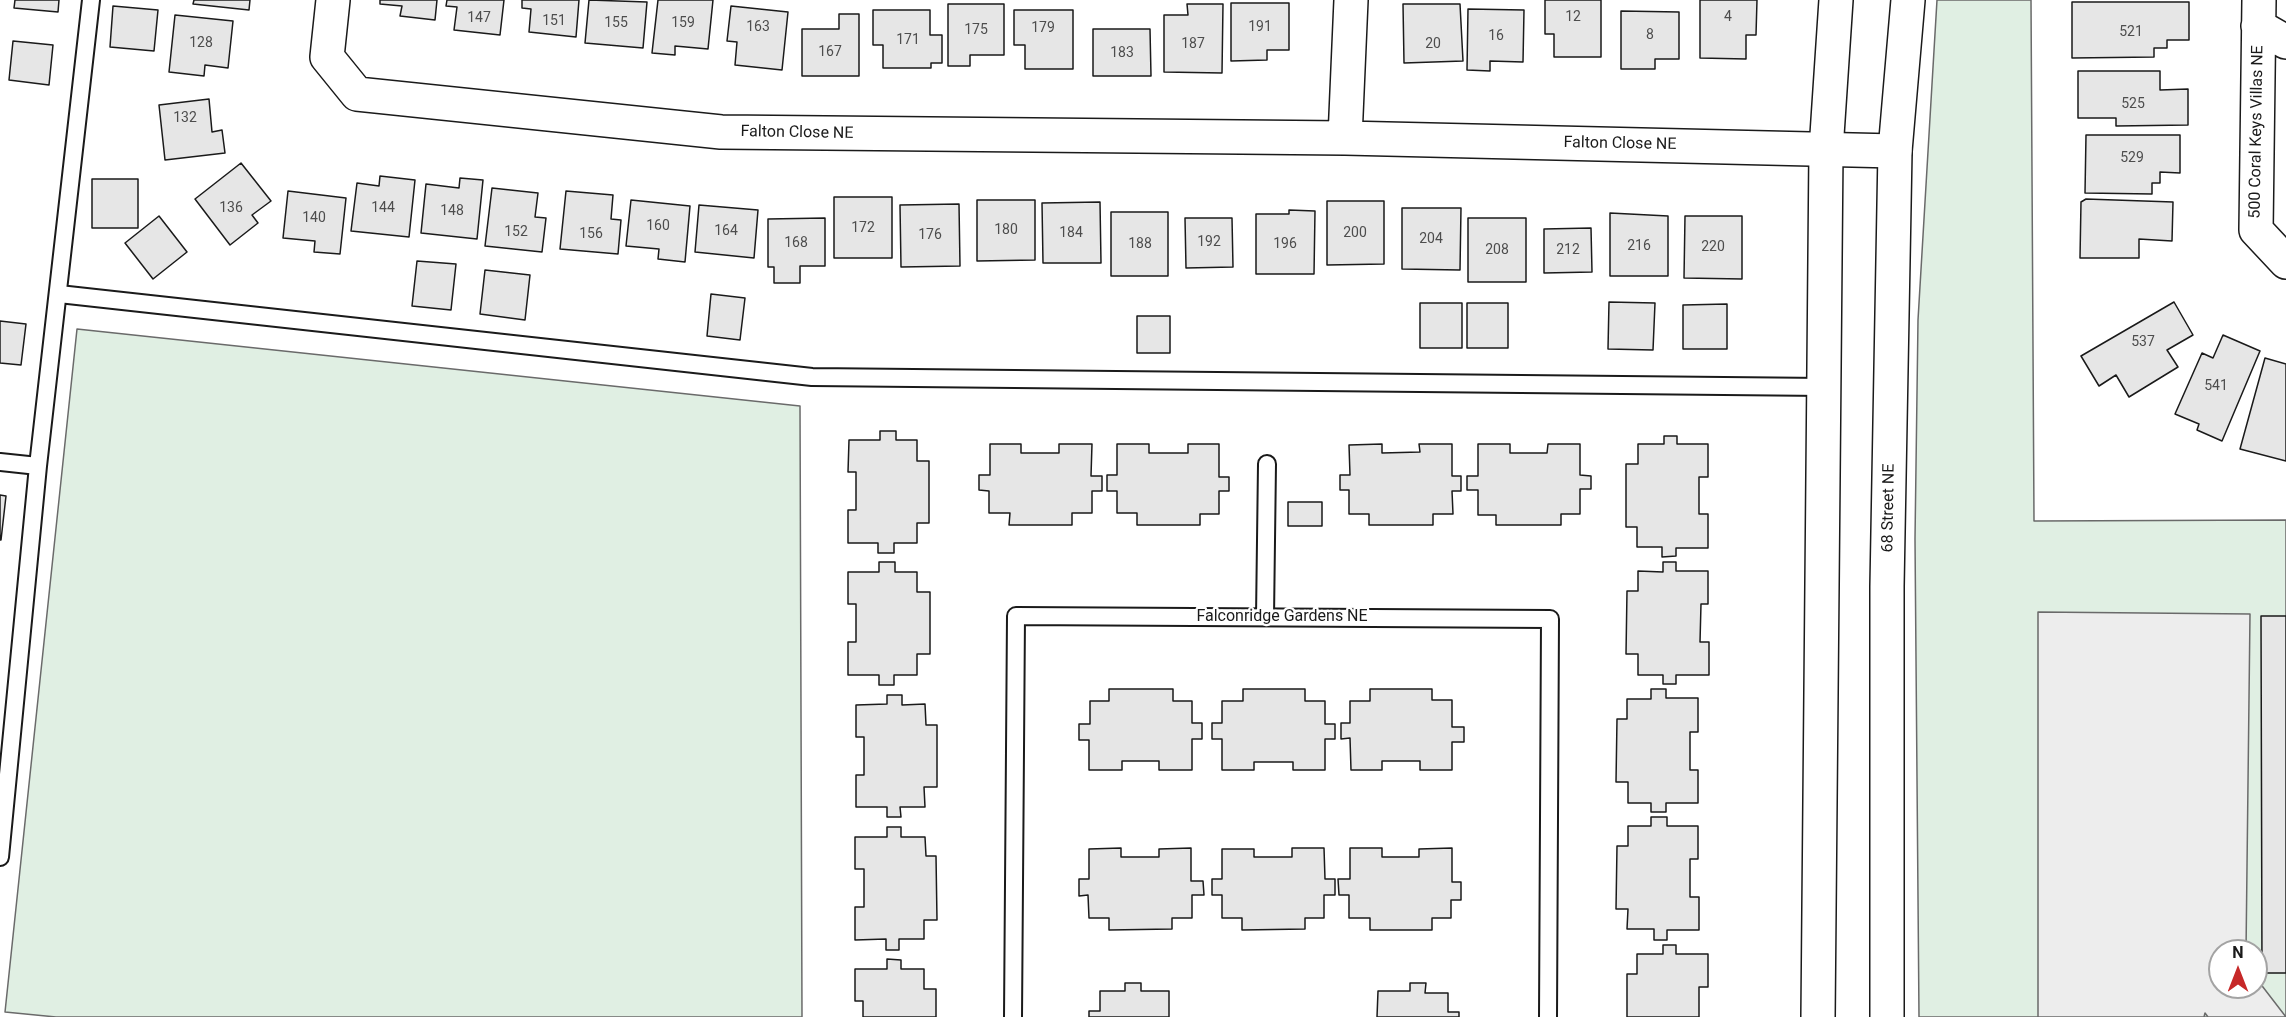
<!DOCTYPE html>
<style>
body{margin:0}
#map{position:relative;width:2286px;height:1017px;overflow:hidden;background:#fff;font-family:Roboto,sans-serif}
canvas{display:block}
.north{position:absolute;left:2208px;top:939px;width:60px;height:60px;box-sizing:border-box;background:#fff;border:2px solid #a3a3a3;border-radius:50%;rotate:0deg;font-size:16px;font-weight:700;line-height:24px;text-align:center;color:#1a1a1a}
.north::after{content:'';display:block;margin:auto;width:21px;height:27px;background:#c62828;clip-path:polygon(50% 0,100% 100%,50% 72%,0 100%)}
</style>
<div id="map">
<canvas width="2286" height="1017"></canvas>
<div class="north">N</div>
</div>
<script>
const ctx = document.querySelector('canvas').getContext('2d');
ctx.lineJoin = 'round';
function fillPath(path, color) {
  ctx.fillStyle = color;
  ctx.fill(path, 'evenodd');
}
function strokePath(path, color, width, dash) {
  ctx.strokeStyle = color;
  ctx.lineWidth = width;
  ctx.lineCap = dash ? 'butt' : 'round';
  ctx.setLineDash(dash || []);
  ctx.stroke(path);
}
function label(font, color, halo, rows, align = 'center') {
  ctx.font = font + ' Roboto,sans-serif';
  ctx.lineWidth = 4.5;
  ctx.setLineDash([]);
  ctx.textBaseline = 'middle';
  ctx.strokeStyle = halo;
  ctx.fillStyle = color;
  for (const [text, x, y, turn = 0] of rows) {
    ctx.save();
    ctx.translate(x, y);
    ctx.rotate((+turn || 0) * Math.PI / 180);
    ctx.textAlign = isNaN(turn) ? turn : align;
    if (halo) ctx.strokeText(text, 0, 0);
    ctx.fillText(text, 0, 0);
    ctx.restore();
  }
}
const green = new Path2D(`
 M1937,0H2031L2034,521L2286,520V1017H1919L1915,539L1918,320ZM2220,951H2256V987H2220Z
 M77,329L800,406L802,1017H56L5,1012Z`);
fillPath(green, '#e0efe3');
strokePath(green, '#6a6a6a', 1.5);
const parking = new Path2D(`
 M2038,612L2250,614L2246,951H2220V987H2256V978L2286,1017H2208L2205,1013L2204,1017H2038Z`);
fillPath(parking, '#ededed');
strokePath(parking, '#6a6a6a', 1.5);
const building = new Path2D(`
 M15,0H59L58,12L14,8Z
 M194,0H250L249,10L193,4Z
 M380,0H437L435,20L400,16L402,6L380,4Z
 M447,0H504L500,35L454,30L457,7L446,6Z
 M522,0H579L576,37L529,32L531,9L522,8Z
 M589,0L647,2L643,48L585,43Z
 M658,0H713L708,49L675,46V55L652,53Z
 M1545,0H1601V57H1554V34H1545Z
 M1700,0H1757L1756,35H1746V59L1700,58Z
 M2072,2H2189V40H2167V48H2154V57L2072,58Z
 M1231,3H1289V50H1267V60L1231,61Z
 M948,4H1004V55H970V66H948Z
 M1187,4H1223L1222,73L1164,72V15H1188Z
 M1403,4H1460L1463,61L1404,63Z
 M113,6L158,10L154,51L110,47Z
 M731,6L788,12L782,70L735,65L737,42L727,41Z
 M1468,9L1524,10L1523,62L1490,61V71L1467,70Z
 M873,10H930V35H942V63H931V68H883V45H873Z
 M1014,10H1073V69H1025V45H1014Z
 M1621,11L1679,12V59H1655V69H1621Z
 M839,14H859V76H802V29H839Z
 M175,15L233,21L228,68L205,65L204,76L169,72Z
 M1093,29H1150L1151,76H1093Z
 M13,41L53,45L49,85L9,80Z
 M2078,71H2160V90L2188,89V125L2116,126V118H2078Z
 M209,99L212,132L222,130L225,153L165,160L159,105Z
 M2086,135H2180V173L2160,172V183H2152V194L2085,193Z
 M241,163L271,201L252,215L258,223L230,245L195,199Z
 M380,176L415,180L409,237L351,231L357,183L379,186Z
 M460,178L483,180L477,239L421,233L426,184L459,188Z
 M92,179H138V228H92Z
 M492,188L538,193L535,217L546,218L542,252L485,246Z
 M288,191L346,198L340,254L314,252L315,241L283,238Z
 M566,191L613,195L611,219L621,220L618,254L560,249Z
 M834,197H892V258H834Z
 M2086,199L2173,202L2172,241L2139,239V258H2080L2081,202Z
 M631,200L690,206L685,262L658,259L659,249L626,246Z
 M977,200H1035V260L977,261Z
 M1327,201H1384V264L1327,265Z
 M1100,202L1101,263H1043L1042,203Z
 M959,204L960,266L901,267L900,205Z
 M699,205L758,210L754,258L695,252Z
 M1402,208H1461L1460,270L1402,269Z
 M1289,210L1315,211L1314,274H1256V214H1289Z
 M1111,212H1168V276H1111Z
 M1610,213L1668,216V276H1610Z
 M159,216L187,252L153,279L125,243Z
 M1685,216H1742V279L1684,278Z
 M825,218V266H800V283H774V267H768V219Z
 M1185,218H1232L1233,267L1186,268Z
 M1468,218H1526V282H1468Z
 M1591,228L1592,272L1544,273V229Z
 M417,261L456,264L451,310L412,306Z
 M485,270L530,275L525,320L480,314Z
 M711,294L745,298L740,340L707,336Z
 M1609,302L1655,303L1653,350L1608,349Z
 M2174,302L2193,335L2167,350L2178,367L2129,397L2116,375L2099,386L2081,356Z
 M1420,303H1462V348H1420Z
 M1467,303H1508V348H1467Z
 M1727,304V349H1683V305Z
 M1137,316H1170V353H1137Z
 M0,321L26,324L21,365L0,363Z
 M2223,335L2260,351L2222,441L2197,430L2199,424L2175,414L2202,353L2213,358Z
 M2265,358L2286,364V461L2240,449Z
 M880,431H896V440H917V461H929V523H917V543H894V553H878V543H848V510H856V472H848L849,440H880Z
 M1664,436H1677V444H1708V477H1699V514H1708V548H1676V556L1662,557V547H1637V527H1626V464H1638V444H1664Z
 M990,444H1021V453H1059V444H1092L1091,476H1102V491H1092V513H1072V525H1009L1010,513H989V491L979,490V475H990Z
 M1117,444H1149V453H1188V444H1219V477H1229V491H1219V514H1200V525H1137V513H1117V491H1107V475H1117Z
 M1382,444V453L1420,452L1419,444H1452V476H1461V491H1452L1453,514H1433V525H1369V514H1349V490H1340V475H1350L1349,445Z
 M1478,444H1510V453H1547L1548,444H1580V475L1591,476V489H1580V514H1561V525H1496V515H1478V490H1467V476H1478Z
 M0,495L6,496L1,540H0Z
 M1288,502H1322V526H1288Z
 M879,562H895V572H917V592H930V654H917V675H894V685H879V675H848V642H856V604H848V572H879Z
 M1663,562H1676V571H1708V604H1701L1700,642H1709V675H1676V684H1663V675H1638V654H1626L1627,591H1638V571L1663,572Z
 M2261,616H2286V973H2262Z
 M1109,689H1173V701H1192V723H1202V739H1192V770H1159V761H1122V770H1089V740H1079V724H1090V701H1109Z
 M1243,689H1305V701H1325V724H1335V739H1325V770H1293V762H1254V770H1222V739H1212V723H1222V701H1243Z
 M1370,689H1432V700H1452V727H1464V742H1452V770H1420V761H1382V770H1351L1350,738L1341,739V723H1350V701H1370Z
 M1651,689H1666V698H1698V732H1690V770H1698V803H1666V812H1651V803H1628V782H1616L1617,719H1627V699H1651Z
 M887,695H902V705L925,704L926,725H937V787H924L925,807H900L901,817H887V807H856V775H864V737H856V705L887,704Z
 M1651,817H1667V826H1698V859H1690V897H1699V930H1667V940H1654V929H1627L1628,909H1616L1617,846H1628V826H1651Z
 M887,827H901V837H925L926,856H936L937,920H924V939H899V950H886V939L855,940V907H864V869H855V837H887Z
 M1121,848V857H1159V849L1191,848V881H1203L1204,895H1192V918H1172V929L1109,930V918H1089L1088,895L1079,896V879H1089V849Z
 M1292,848H1324L1325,879H1335V895H1324V918H1305V929L1242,930V918H1222V895H1212V879H1222V849H1254V857H1292Z
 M1350,848H1382V857H1419V849L1452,848V882H1461V900H1451V918H1432V930H1370V918H1349V895H1339L1338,879H1350Z
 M1663,945H1676V954H1708V987H1699V1017H1627V974H1637V954H1663Z
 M887,959L901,960V969H924V989H936V1017H863V1001H855V969H887Z
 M1125,983H1141V991H1169V1017H1089V1011H1100V991H1125Z
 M1410,983H1426L1425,993H1448V1012H1459V1017H1377L1378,991H1410Z`);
fillPath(building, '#e6e6e6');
strokePath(building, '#1a1a1a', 1.5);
const service = new Path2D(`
 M59,294L812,377L1825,387
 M0,462L38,466
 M1265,617L1267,464
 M0,857L38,466L91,0
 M1013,1017L1016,616L1550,619L1548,1017`);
const minor = new Path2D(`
 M333,0L327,57L357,94L721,132L1345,138L1895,151
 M2259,0L2256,230L2286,262
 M2258,26L2286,42
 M1345,138L1351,0`);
const secondary = new Path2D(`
 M1818,1017L1826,150L1836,0
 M1887,1017V586L1895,151L1908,0`);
strokePath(service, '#1a1a1a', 20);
strokePath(minor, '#1a1a1a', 36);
strokePath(secondary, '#1a1a1a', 36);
strokePath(service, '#fff', 16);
strokePath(minor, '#fff', 33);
strokePath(secondary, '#fff', 33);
label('14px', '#4d4d4d', null, [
 ["12",1573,17],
 ["4",1728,17],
 ["147",479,18],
 ["151",554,21],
 ["155",616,23],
 ["159",683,23],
 ["163",758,27],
 ["191",1260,27],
 ["179",1043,28],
 ["175",976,30],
 ["521",2131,32],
 ["8",1650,35],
 ["16",1496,36],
 ["171",908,40],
 ["128",201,43],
 ["187",1193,44],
 ["20",1433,44],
 ["167",830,52],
 ["183",1122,53],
 ["525",2133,104],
 ["132",185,118],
 ["529",2132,158],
 ["136",231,208],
 ["144",383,208],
 ["148",452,211],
 ["140",314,218],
 ["160",658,226],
 ["172",863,228],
 ["180",1006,230],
 ["164",726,231],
 ["152",516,232],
 ["184",1071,233],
 ["200",1355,233],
 ["156",591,234],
 ["176",930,235],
 ["204",1431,239],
 ["192",1209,242],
 ["168",796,243],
 ["188",1140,244],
 ["196",1285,244],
 ["216",1639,246],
 ["220",1713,247],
 ["208",1497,250],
 ["212",1568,250],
 ["537",2143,342],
 ["541",2216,386]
]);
label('16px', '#1a1a1a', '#fff', [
 ["500 Coral Keys Villas NE",2257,132,-89],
 ["Falton Close NE",797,133,1],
 ["Falton Close NE",1620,144,1],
 ["68 Street NE",1889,508,-89],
 ["Falconridge Gardens NE",1282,617]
]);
</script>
